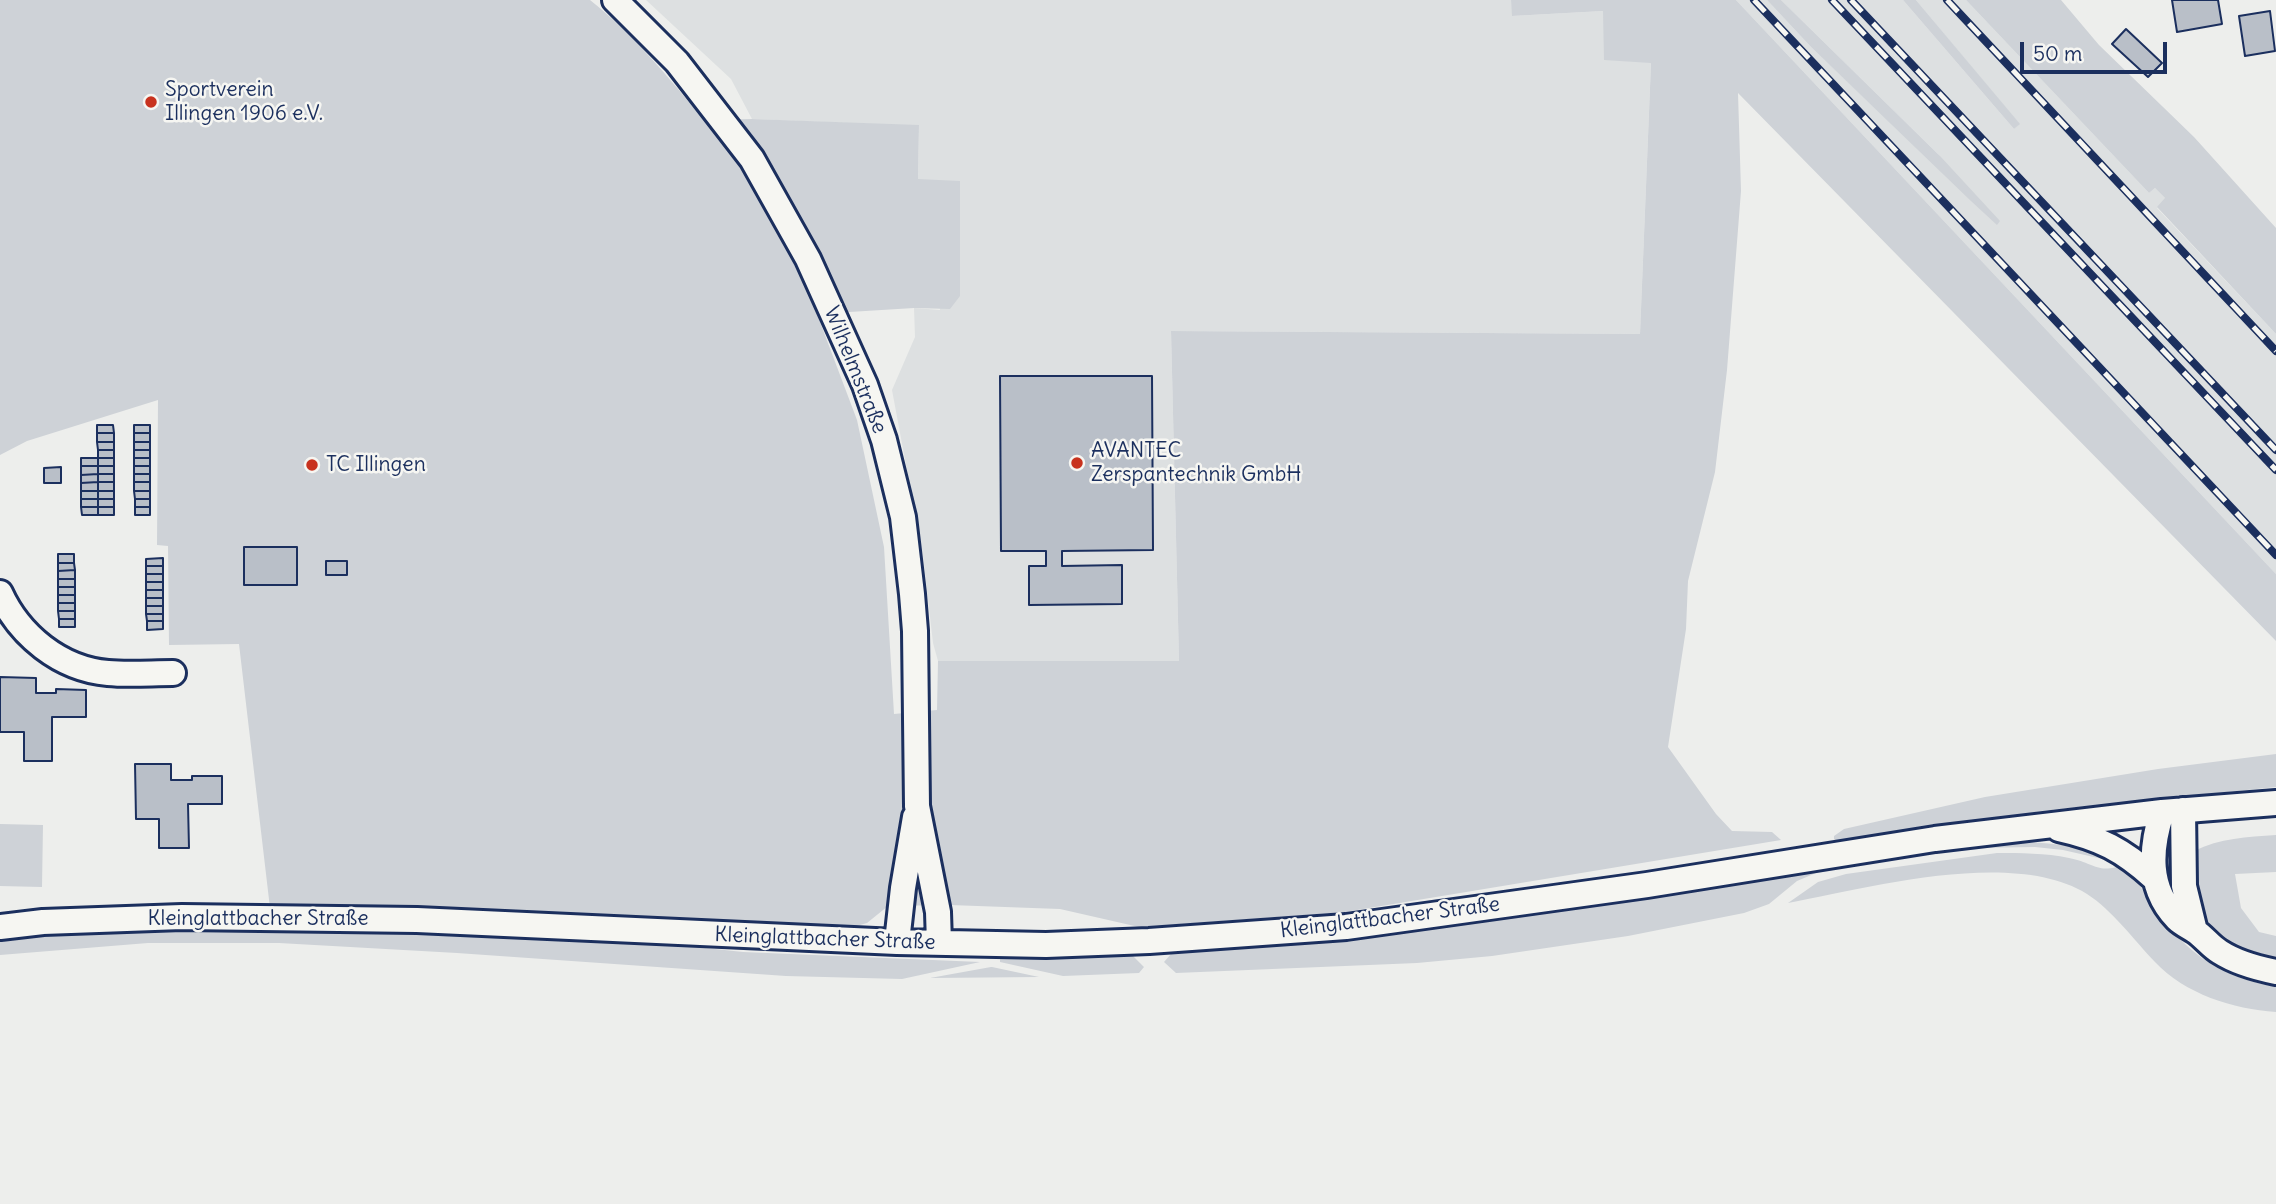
<!DOCTYPE html>
<meta charset="utf-8">
<style>
body{margin:0}
#map{position:relative;width:2276px;height:1204px;overflow:hidden;background:#edeeec;font-family:Delius,sans-serif}
canvas{display:block}
.scale{position:absolute;left:2020px;top:42px;width:147px;height:32px;box-sizing:border-box;border:4px solid #1b2f5e;border-top:0;padding-left:9px;font-size:21px;line-height:24px;white-space:nowrap;color:#1b2f5e;-webkit-text-stroke:5px #f6f6f2;paint-order:stroke}
</style>
<div id="map">
<canvas width="2276" height="1204"></canvas>
<div class="scale">50 m</div>
</div>
<script>
const ctx = document.querySelector('canvas').getContext('2d');
ctx.lineJoin = 'round';
function fillPath(path, color) {
  ctx.fillStyle = color;
  ctx.fill(path, 'evenodd');
}
function strokePath(path, color, width, dash) {
  ctx.strokeStyle = color;
  ctx.lineWidth = width;
  ctx.lineCap = dash ? 'butt' : 'round';
  ctx.setLineDash(dash || []);
  ctx.stroke(path);
}
function label(font, color, halo, rows, align = 'center') {
  ctx.font = font + ' Delius,sans-serif';
  ctx.lineWidth = 5;
  ctx.setLineDash([]);
  ctx.textBaseline = 'middle';
  ctx.strokeStyle = halo;
  ctx.fillStyle = color;
  for (const [text, x, y, turn = 0] of rows) {
    ctx.save();
    ctx.translate(x, y);
    ctx.rotate((+turn || 0) * Math.PI / 180);
    ctx.textAlign = isNaN(turn) ? turn : align;
    if (halo) ctx.strokeText(text, 0, 0);
    ctx.fillText(text, 0, 0);
    ctx.restore();
  }
}
fillPath(new Path2D(`
 M646,0H1511L1513,16L1603,11L1651,62L1640,334L1171,331L1179,661H938L933,643L923,556L892,390L915,337L914,308L940,310L918,179L919,126L752,119L731,79Z
 M1736,0H1767L1811,47L1870,103L1940,156L1781,0H1903L2014,129L2019,124L1916,0H1966L2149,193L2155,188L2166,199L2157,208L2276,334V574Z`), '#dde0e1');
fillPath(new Path2D(`
 M0,0H590C633,34 669,78 704,120L752,119L919,125L918,179L960,181V296L950,309L914,308L817,314L857,420L884,547L894,714L937,710L938,661H1179L1171,331L1640,334L1651,63L1604,60L1603,11L1512,16L1511,0H1736L2276,574V641L1738,93L1741,191L1727,370L1715,472L1688,581L1686,629L1668,747L1716,814L1732,831L1772,832L1781,840L1345,912L1139,927L1060,909L950,905L888,906L867,923L853,927L836,928L270,908L239,644L169,645L168,546L157,545L158,400L27,441L0,455Z
 M1767,0H1781L1940,156L2000,221L1997,225L1971,201L1811,47Z
 M1903,0H1916L2020,124L2014,129Z
 M1966,0H2061L2099,45L2194,137L2276,228V334L2157,207L2165,198L2155,188L2149,193Z
 M2276,754V787L2041,811L1928,831L1839,843L1834,839V836L1844,829L1985,797L2158,769Z
 M0,824L43,825L42,887L0,886Z
 M2276,835V872L2235,874L2241,908L2259,932L2276,936V966C2244,952 2209,943 2196,906C2191,893 2194,866 2194,851C2220,838 2247,837 2276,835Z
 M1992,842C2036,842 2070,842 2113,857L2107,860L2063,850L2035,847L1971,848L1823,870L1797,881L1769,904L1744,913L1628,936L1492,956L1417,963L1176,973L1164,962L1171,954L1330,938Z
 M1997,853C2021,853 2045,853 2069,858C2095,863 2097,875 2126,864C2168,930 2194,972 2276,987V1012C2233,1009 2185,994 2155,962C2134,940 2112,910 2087,894C2013,848 1869,888 1788,903L1818,882L1846,874Z
 M307,927L631,940L743,952L980,962L902,979L786,976L457,953L279,943H148L0,955V937L60,931Z
 M1132,955L1144,967L1139,973L1063,976L1000,962V959L1111,957Z
 M992,967L1039,977L930,978L991,967Z`), '#ced2d7');
const building = new Path2D(`
 M2172,0H2218L2222,24L2177,32Z
 M2270,11L2275,51L2245,56L2239,16Z
 M2126,29L2162,63L2148,77L2112,44Z
 M1000,376H1152L1153,550L1062,551V566L1122,565V604L1029,605V566H1046V551H1001Z
 M97,425H113L114,433H97Z
 M134,425H150V433H134Z
 M97,433H114V442H97Z
 M134,433H150V442H134Z
 M97,442H114V450H98Z
 M134,442H150V450H134Z
 M98,450H114V458H98Z
 M134,450H150V458H134Z
 M81,458H98V466H81Z
 M98,458H114V466H98Z
 M134,458H150V466H134Z
 M81,466H98V474L81,475Z
 M98,466H114V474H98Z
 M134,466H150V474H134Z
 M61,467V483H44V468Z
 M98,474V482L81,483V475Z
 M98,474H114V482H98Z
 M134,474H150V482H134Z
 M98,482V491H81V483Z
 M98,482H114V491H98Z
 M134,482H150V491H134Z
 M81,491H98V499H81Z
 M98,491H114V499H98Z
 M134,491H150V499H135Z
 M81,499H98V507H81Z
 M98,499H114V507H98Z
 M135,499H150V507H135Z
 M81,507H98V515H82Z
 M98,507H114V515H98Z
 M135,507H150V515H135Z
 M244,547H297V585H244Z
 M58,554H74V563H58Z
 M163,558V566H146V559Z
 M326,561H347V575H326Z
 M58,563H74L75,570L58,571Z
 M146,566H163V574H146Z
 M75,570V579H58V571Z
 M146,574H163V582H146Z
 M58,579H75V587H58Z
 M146,582H163V590H146Z
 M58,587H75V595H58Z
 M146,590H163V598H146Z
 M58,595H75V603H58Z
 M146,598H163V606H146Z
 M58,603H75V611H58Z
 M146,606H163V614H146Z
 M58,611H75V619H59Z
 M146,614H163V621H147Z
 M59,619H75V627H59Z
 M147,621H163V629L147,630Z
 M0,677L36,678V693H56V689L86,690V717H52V761H24V732H0Z
 M135,764H171V780H192V776H222V804H188L189,848H159V819H136Z`);
fillPath(building, '#b9bfc8');
strokePath(building, '#1b2f5e', 2);
const minor = new Path2D(`
 M615,0L677,62L752,159L808,259L865,385L884,440L903,517L912,594L915,631L917,806L938,912L939,943
 M0,593C19,635 60,669 108,673C129,675 152,673 173,673
 M2183,810L2184,886L2195,931
 M2162,812C2150,849 2147,888 2177,919C2182,924 2189,927 2195,931C2204,937 2211,947 2220,952C2237,963 2256,968 2276,972
 M2059,829C2100,838 2123,850 2154,878
 M0,927L43,922L182,917L417,920L897,942L1046,945L1149,941L1346,927L1647,885L1935,839L2162,812L2276,803
 M897,942L903,888L915,817`);
strokePath(minor, '#1b2f5e', 30);
strokePath(minor, '#f6f6f2', 24);
const rail = new Path2D(`
 M1754,0L2276,555
 M1832,0L2276,470
 M1851,0L2276,450
 M1947,0L2276,351`);
strokePath(rail, '#1b2f5e', 8);
strokePath(rail, '#f6f6f2', 5, [16]);
for (const [x, y, r, color] of [
 [151,102,7,"#c8321e"],
 [1077,463,7,"#c8321e"],
 [312,465,7,"#c8321e"]
]) {
  const dot = new Path2D();
  dot.arc(x, y, r, 0, 2 * Math.PI);
  ctx.fillStyle = color;
  ctx.fill(dot);
  strokePath(dot, '#f6f6f2', 2.5);
}
label('21px', '#1b2f5e', '#f6f6f2', [
 ["Sportverein",165,90],
 ["Illingen 1906 e.V.",165,114],
 ["AVANTEC",1091,451],
 ["Zerspantechnik GmbH",1091,475],
 ["TC Illingen",326,465]
], 'left');
label('21px', '#1b2f5e', '#f6f6f2', [
 ["Wilhelmstraße",855,370,68],
 ["Kleinglattbacher Straße",1390,918,-7],
 ["Kleinglattbacher Straße",258,919],
 ["Kleinglattbacher Straße",825,939,2]
]);
</script>
